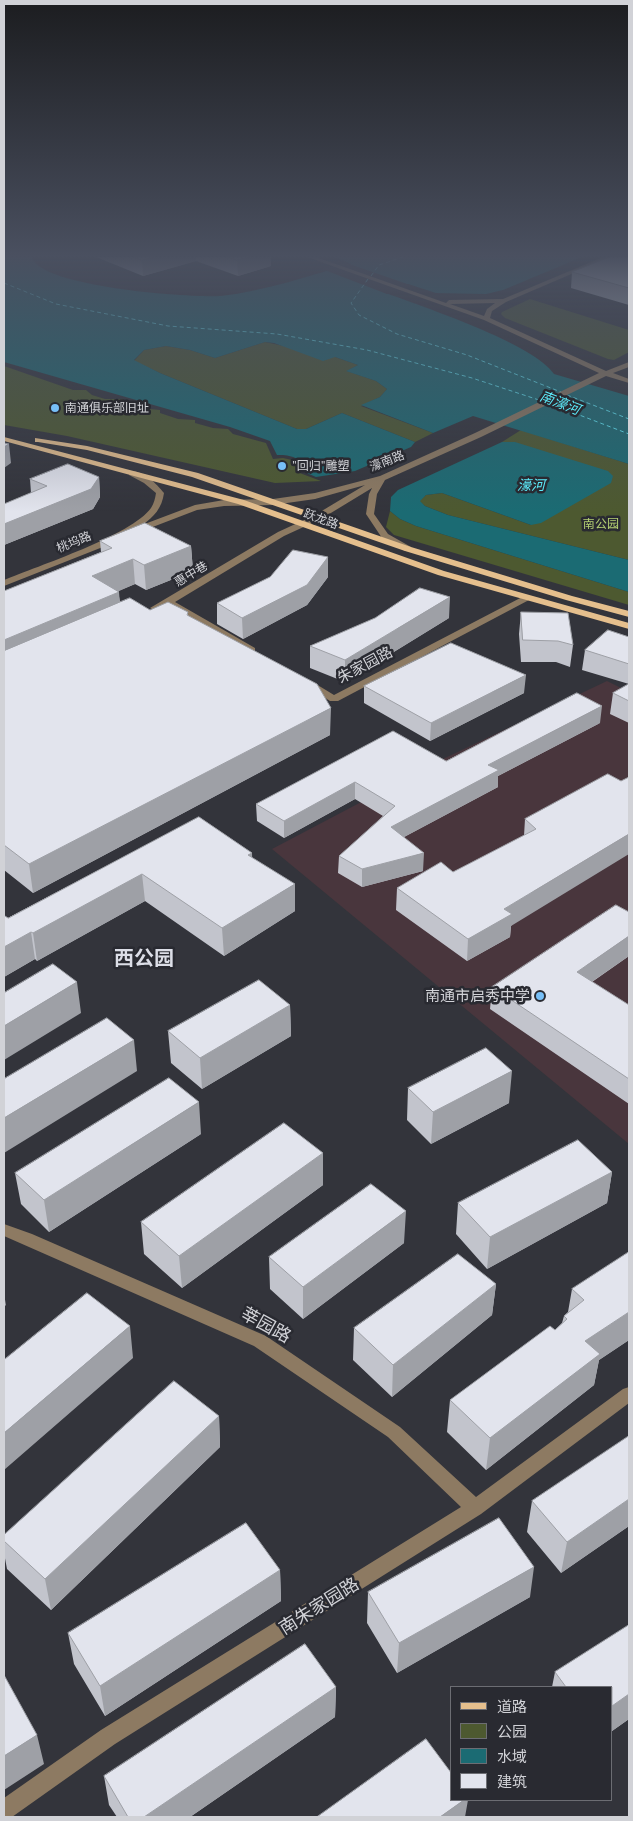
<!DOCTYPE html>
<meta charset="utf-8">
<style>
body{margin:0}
#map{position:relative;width:633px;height:1821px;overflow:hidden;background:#33343b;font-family:Ubuntu,"Noto Sans SC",sans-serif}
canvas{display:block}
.frame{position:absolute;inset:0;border:5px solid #d1d2d7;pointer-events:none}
.legend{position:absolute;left:450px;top:1686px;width:162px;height:115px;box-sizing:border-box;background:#292a31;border:1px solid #6c6d73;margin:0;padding:6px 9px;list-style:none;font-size:15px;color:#d1d2d7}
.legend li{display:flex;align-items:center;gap:10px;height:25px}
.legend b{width:25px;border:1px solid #6c6d73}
</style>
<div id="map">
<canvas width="633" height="1821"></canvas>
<div class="frame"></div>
<ul class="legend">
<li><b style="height:6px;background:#e5bf8d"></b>道路</li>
<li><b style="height:14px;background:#4d5930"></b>公园</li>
<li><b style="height:14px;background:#1b6b73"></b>水域</li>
<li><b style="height:14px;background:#e2e4ed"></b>建筑</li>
</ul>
</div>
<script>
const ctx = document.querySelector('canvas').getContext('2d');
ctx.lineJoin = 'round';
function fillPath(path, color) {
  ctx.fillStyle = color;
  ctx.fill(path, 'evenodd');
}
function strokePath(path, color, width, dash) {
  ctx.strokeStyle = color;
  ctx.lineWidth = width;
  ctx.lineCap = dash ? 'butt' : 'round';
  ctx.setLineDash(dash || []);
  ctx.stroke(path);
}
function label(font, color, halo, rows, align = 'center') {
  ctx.font = font + ' Ubuntu,"Noto Sans SC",sans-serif';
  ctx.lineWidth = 5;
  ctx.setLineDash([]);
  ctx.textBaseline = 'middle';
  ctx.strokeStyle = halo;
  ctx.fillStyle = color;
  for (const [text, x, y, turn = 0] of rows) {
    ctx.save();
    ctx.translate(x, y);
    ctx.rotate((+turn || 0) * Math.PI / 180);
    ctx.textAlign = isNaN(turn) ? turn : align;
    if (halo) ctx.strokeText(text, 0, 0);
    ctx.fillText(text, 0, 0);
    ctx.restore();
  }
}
fillPath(new Path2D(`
 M607,681L629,692V1144L272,849L443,759Z`), '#49363d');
fillPath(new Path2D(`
 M530,299L629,330V352L614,360L608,359L505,318L501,314L502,312Z
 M265,342L335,357L358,365L347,371L376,381L387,389L380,397L361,406L433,433L415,442L342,413L306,429H297L160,373L134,361L144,350L166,346L190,350L215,358Z
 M4,366L73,390H86L92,395L105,399H119L124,400L126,404L140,408L160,410V413L178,419L195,420V423L213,428L228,429L233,434L266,443L273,459L283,458L296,461L299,465L297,472L321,481L275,483L67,436L4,425Z
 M521,430L629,464V560L448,515L425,506L419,501L426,495L442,493L531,525L515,442H502Z
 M390,511L400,519L416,526L629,592V605L394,535L386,527Z`), '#4d5930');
fillPath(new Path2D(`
 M4,257H32C39,287 191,298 221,296C265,291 308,276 351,264L335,257H582L503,290L486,294L436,293L408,284L383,292C421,306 535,344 554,374L629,396V464L473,416L433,433L361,405L380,397L387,389L376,381L346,371L358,365L335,357L323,361L274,343L265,342L215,358L190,350L166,346L144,350L134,360L160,373L297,429H306L342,413L415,442L411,447L355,471L316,477L302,471L304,468C301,456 287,455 277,455L270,441L230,427L4,362Z
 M502,442H515L608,471L613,476L611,483L541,523L531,525L442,493L426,495L420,501L425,506L448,515L629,560V592L416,526L400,519L390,511L391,497L398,490Z`), '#1b6b73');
fillPath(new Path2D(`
 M332,258L413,286L387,294L322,269L344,263Z`), '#33343b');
strokePath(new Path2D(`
 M371,276L379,265L403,257
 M368,279L351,303L359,315L397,334L467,355L561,392
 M4,283L56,304L168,326L277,334L367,350L472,378L542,401
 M567,395L629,419
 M548,403L629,434`), '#5cebfa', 1, [4, 3]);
fillPath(new Path2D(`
 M307,257H316L446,303L449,300L503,299L603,257H611L506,302L492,311L490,318L606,371L629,362V367L613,373L629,379V383L606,376L481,437L385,480L377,494L374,514L388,534L411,547V551H405L382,538L366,514L369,494L372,488L321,519L284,536L175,602L255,648V652H247L169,605L155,611L150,608L278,532L315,515L365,485L315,499L273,505L224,506L197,510L137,533L130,532L119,538L118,541L4,586V580C38,566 132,535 151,508C154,503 155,499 156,493L144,483L129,475V471C143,470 156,483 164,493C162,508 154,517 142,525L195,505L224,500L273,499L315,493L380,476L475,433L599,373L484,320ZM495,303L487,309L484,316L450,304Z
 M526,595L531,598L529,600L338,701H330L302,683L307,680L311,681L334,695Z
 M4,1224L32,1234L266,1336L400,1427L476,1497L623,1389L629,1387V1403L481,1514L115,1744L12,1817H4V1798L101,1730L461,1507L388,1437L254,1346L4,1236Z`), '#8d7a62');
fillPath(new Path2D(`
 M4,437L244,500L444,571L629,623V629L438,575L238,504L4,441Z
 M35,438L87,446L198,473L411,547L572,596L629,611V617L566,600L405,551L192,477L87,450L38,442H35Z`), '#e5bf8d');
fillPath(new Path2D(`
 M96,257H271V266L238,276L196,261L143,276Z
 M629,257V305L571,288L572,272Z
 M99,477L100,497L93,509L4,545V504L31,493L30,479Z
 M100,541L191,546L193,571L146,590L135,584L118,591L120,602L150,610L188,612V616L330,735L33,893L4,870V591L101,552Z
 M328,577L307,605L243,639L217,624V603Z
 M521,612L573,645L570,667L556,662H521L519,634Z
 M449,618L345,682L310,668V646Z
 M629,637V723L610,714L613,693L629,684L582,670L585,650Z
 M364,686L524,693L430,741L364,703Z
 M600,723L498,776V787L404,837L423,871L362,887L338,873L339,856L383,816L355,799L284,838L257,821L256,804L446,761Z
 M608,774L511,926L510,937L467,961L396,910L397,888L453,872L524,836L525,819Z
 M199,817L252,853V858L295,911L224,956L145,901L37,961L35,959L4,977V917L8,918Z
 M629,956L592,982L629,1005V1104L490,1009L492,987Z
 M290,1005L291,1036L202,1089L171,1063L168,1031Z
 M408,1088L509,1103L431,1144L407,1120Z
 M201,1134L49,1232L21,1204L15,1173Z
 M323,1153V1185L182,1288L144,1254L141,1222Z
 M612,1172L607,1203L487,1269L456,1234L458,1203Z
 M404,1243L303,1319L270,1289L269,1257Z
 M629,1252V1340L599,1360L594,1385L486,1470L447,1432L450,1400L555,1330L562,1323L564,1316L568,1312L572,1289Z
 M496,1284L492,1315L392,1397L353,1360L354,1328Z
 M219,1416L220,1447L51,1610L7,1569L4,1553V1535Z
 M629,1436V1526L561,1573L527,1532L532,1501Z
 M280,1570L281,1601L105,1716L74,1664L68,1633Z
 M368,1592L530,1597L397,1673L367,1623Z
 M629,1625V1719L612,1731V1687H552L555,1672Z
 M336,1687L335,1717L190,1817H117L109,1805L104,1776Z`), '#c2c4cc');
fillPath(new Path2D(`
 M154,257H196V261L143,276L142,260Z
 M249,257H271V266L238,276L237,260Z
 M9,444L11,463L4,468V447Z
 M99,477L100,497L93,509L4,545V524Z
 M191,546L193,571L146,590L144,565Z
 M328,557V577L307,605L243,639L242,618Z
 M133,559L135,584L94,602L92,576Z
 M119,592L121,617L4,668V640Z
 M450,597L449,618L345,682V660Z
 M526,675L524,693L430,741L431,723Z
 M602,706L600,723L498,776V787L391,844V827L488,765Z
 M331,708L330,735L33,893L29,864Z
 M355,782V799L284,838V821Z
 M629,834V854L511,926L510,937L467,961L468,939L504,909Z
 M252,853L253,880L248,855Z
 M424,853L423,871L362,887V869Z
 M142,874L145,901L37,961L33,933Z
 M295,884V911L224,956L222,928Z
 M31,932L35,959L4,977V947Z
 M629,936V956L574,994L577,972Z
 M77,982L81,1013L4,1060V1026Z
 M290,1005L291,1036L202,1089L200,1058Z
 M134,1040L137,1071L4,1153V1118Z
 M512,1071L509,1103L431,1144L433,1112Z
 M199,1102L201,1134L49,1232L44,1200Z
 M323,1153V1185L182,1288L179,1256Z
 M612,1172L607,1203L487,1269L490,1237Z
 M406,1211L404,1243L303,1319V1287Z
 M496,1284L492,1315L392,1397L393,1365Z
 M4,1294L6,1305L4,1307Z
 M629,1312V1340L599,1360L594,1385L486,1470L490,1438L585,1341Z
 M130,1326L133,1358L4,1470V1433Z
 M219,1416L220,1447L51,1610L45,1579Z
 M629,1499V1526L561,1573L567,1542Z
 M534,1567L530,1597L397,1673L399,1643Z
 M280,1570L281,1601L105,1716L100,1686Z
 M336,1687L335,1717L190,1817H144Z
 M629,1694V1719L612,1731V1706Z
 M37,1735L44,1764L4,1790V1756Z
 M464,1800H468L465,1817H440Z`), '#9ea0a6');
const building = new Path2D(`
 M134,257H154L142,260Z
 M228,257H249L237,260Z
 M610,257H629V288L572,272Z
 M4,443L9,444L4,447Z
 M68,464L99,477L91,489L4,524V504L47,486L30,479Z
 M145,523L191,546L144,565L133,559L92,576L119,592L4,640V591L112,548L100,541Z
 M293,550L328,557L307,585L242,618L217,603L270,577Z
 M420,588L450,597L345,660L310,646L375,618Z
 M130,598L150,610L168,602L188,612L187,615L317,684L331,708L29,864L4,845V651Z
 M521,612L568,613L573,645L558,641L523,640Z
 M608,630L629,637V664L585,650Z
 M451,643L526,675L431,723L364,686Z
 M629,684V701L613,693Z
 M577,693L602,706L488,765L499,770L391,827L424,853L362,869L339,856L395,806L355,782L284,821L256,804L393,731L446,761Z
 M608,774L621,781L629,777V834L504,909L512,914L468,939L397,888L441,862L453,872L536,829L525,819Z
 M199,817L252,853L248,855L295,884L222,928L142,874L33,933L31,932L4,947V917L5,916L8,918Z
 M616,905L629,912V936L577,972L629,1005V1079L492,987Z
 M53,964L77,982L4,1026V993Z
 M259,980L290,1005L200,1058L168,1031Z
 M107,1018L134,1040L4,1118V1079Z
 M486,1048L512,1071L433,1112L408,1088Z
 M169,1078L199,1102L44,1200L15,1173Z
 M284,1123L323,1153L179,1256L141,1222Z
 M578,1140L612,1172L490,1237L458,1203Z
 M371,1184L406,1211L303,1287L269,1257Z
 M629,1252V1312L585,1341L600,1354L490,1438L450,1400L550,1326L555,1330L567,1319L564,1316L584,1300L572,1289Z
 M458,1254L496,1284L393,1365L354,1328Z
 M87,1293L130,1326L4,1433V1360Z
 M174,1381L219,1416L45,1579L4,1541V1535Z
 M629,1436V1499L567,1542L532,1501Z
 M499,1518L534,1567L399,1643L368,1592Z
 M246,1523L280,1570L100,1686L68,1633Z
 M629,1625V1694L612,1706V1687H566L555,1672Z
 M305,1644L336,1687L144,1817H128L104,1776Z
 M4,1675L37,1735L4,1756Z
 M426,1739L452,1774V1800H464L440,1817H317Z`);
fillPath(building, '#e2e4ed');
strokePath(building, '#9ea0a6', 1);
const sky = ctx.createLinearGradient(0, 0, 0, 512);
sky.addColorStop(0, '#1c1d20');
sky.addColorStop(0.5, '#4a5060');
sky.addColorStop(1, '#4a506000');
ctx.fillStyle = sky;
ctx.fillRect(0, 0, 633, 512);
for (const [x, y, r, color] of [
 [55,408,5,"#77bff7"],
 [282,466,5,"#77bff7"],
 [540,996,5,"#77bff7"]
]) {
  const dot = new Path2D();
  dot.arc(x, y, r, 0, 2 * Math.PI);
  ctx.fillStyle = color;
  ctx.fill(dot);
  strokePath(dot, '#292a31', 2);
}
label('12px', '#d1d2d7', '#292a31', [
 ["南通俱乐部旧址",65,408],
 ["\"回归\"雕塑",292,466]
], 'left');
label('12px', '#d1d2d7', '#292a31', [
 ["濠南路",387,461,-21],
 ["跃龙路",321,519,20],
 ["桃坞路",74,542,-22],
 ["惠中巷",191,574,-31]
]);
label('12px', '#b4d073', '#292a31', [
 ["南公园",601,524]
]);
label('italic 14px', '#5cebfa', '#292a31', [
 ["南濠河",560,403,21],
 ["濠河",531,485]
]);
label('15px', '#d1d2d7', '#292a31', [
 ["朱家园路",365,665,-28]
]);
label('15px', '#d1d2d7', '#292a31', [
 ["南通市启秀中学",530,996]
], 'right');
label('18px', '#d1d2d7', '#292a31', [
 ["莘园路",266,1325,29],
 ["南朱家园路",319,1606,-32]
]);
label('bold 20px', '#dcdee7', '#292a31', [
 ["西公园",144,958]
]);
</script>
